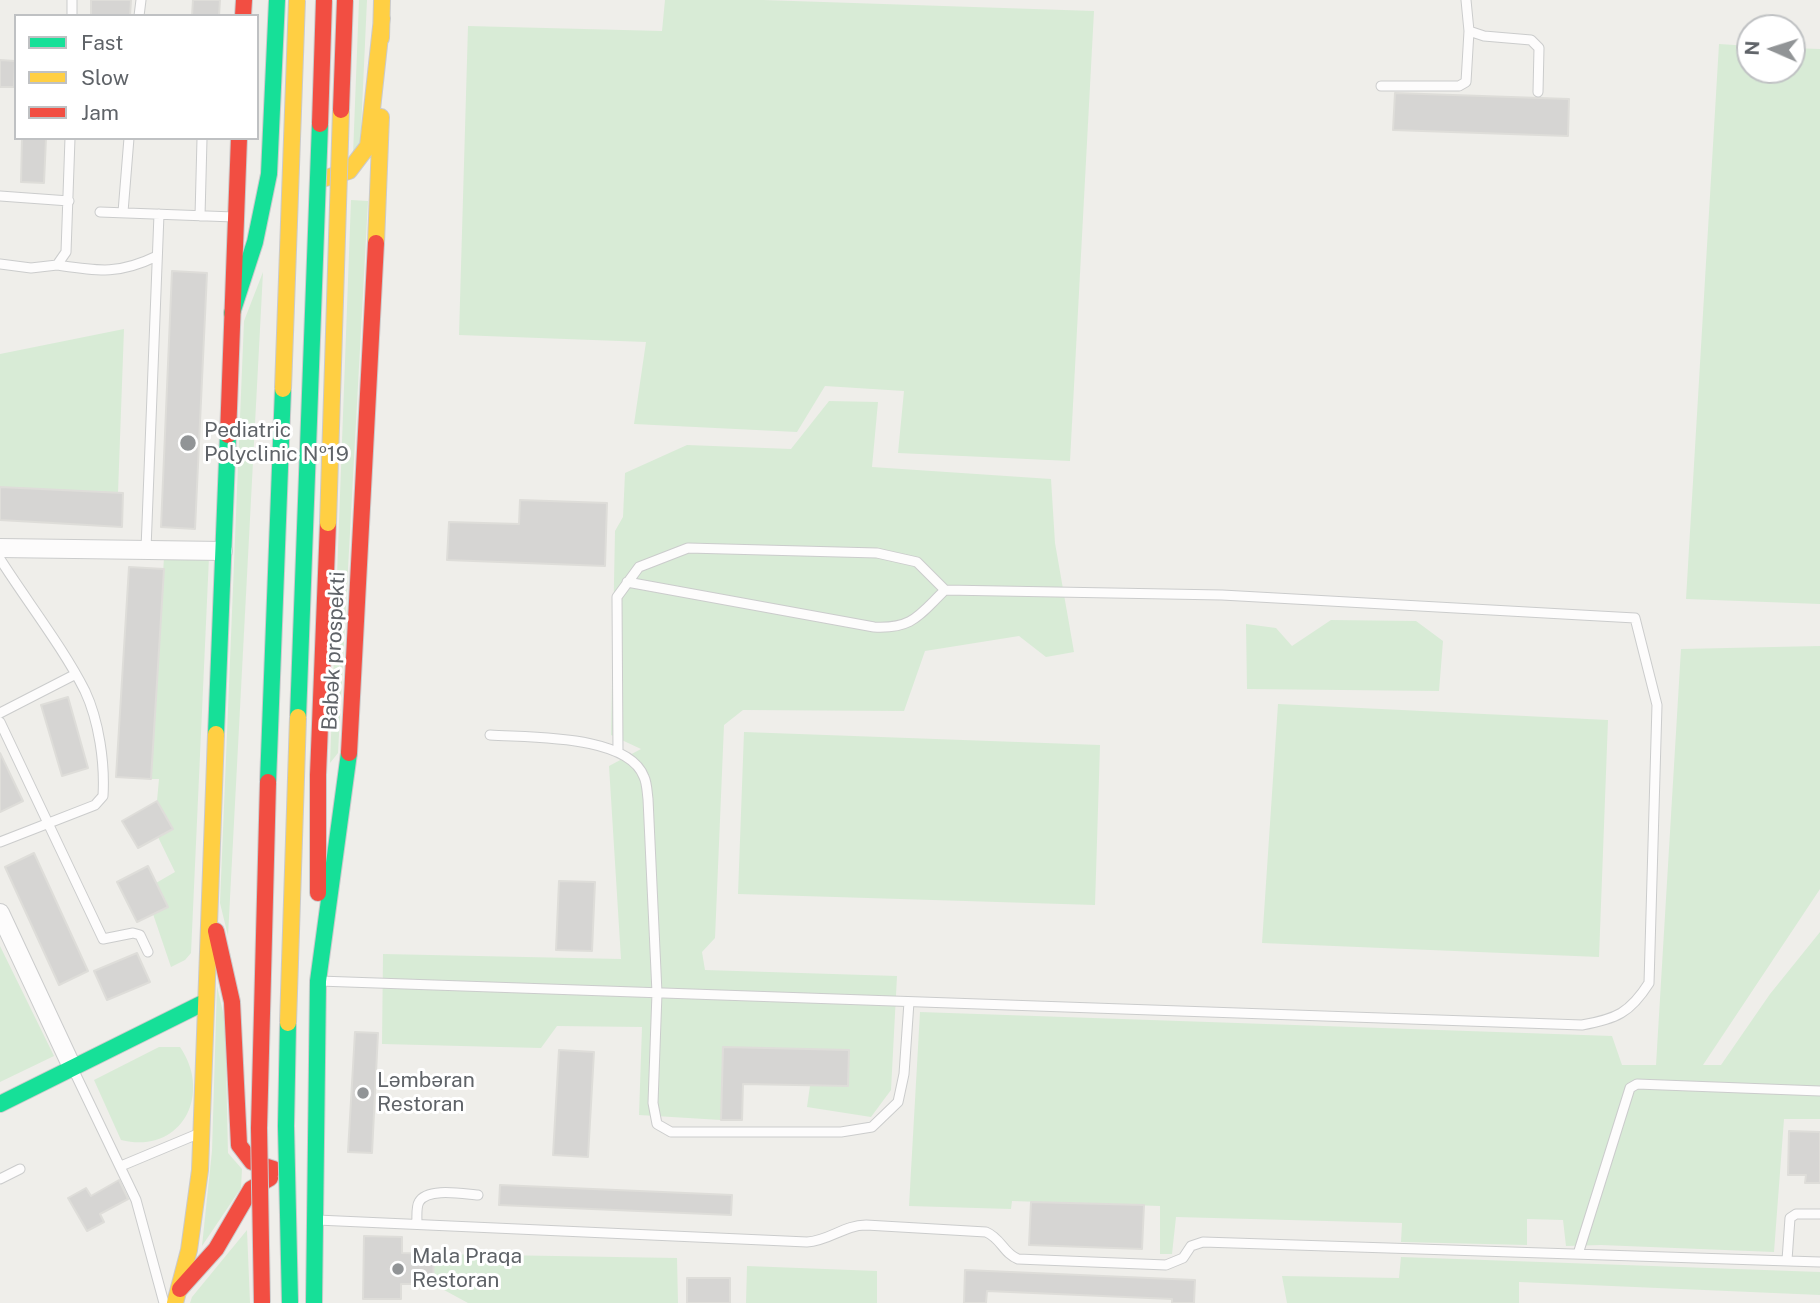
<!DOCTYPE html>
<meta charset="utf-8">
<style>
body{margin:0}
#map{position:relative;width:1820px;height:1303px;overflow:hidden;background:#efeeea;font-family:"Public Sans",sans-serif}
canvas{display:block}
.legend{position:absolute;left:14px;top:14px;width:245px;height:126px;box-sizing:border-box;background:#fff;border:2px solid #bfc1c3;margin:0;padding:9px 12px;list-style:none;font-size:21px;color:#5f6368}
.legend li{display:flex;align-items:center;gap:14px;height:35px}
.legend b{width:35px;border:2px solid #bfc1c3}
.north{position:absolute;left:1736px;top:14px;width:70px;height:70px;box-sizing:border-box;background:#fff;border:2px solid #bfc1c3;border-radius:50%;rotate:273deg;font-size:19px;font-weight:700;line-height:28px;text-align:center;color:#5f6368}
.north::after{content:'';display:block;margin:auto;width:24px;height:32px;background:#919496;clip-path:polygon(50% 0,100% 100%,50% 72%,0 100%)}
</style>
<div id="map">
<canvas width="1820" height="1303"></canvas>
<ul class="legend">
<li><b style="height:9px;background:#16e098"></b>Fast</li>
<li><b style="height:9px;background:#ffcf43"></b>Slow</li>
<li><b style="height:9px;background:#f24e42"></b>Jam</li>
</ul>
<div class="north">N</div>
</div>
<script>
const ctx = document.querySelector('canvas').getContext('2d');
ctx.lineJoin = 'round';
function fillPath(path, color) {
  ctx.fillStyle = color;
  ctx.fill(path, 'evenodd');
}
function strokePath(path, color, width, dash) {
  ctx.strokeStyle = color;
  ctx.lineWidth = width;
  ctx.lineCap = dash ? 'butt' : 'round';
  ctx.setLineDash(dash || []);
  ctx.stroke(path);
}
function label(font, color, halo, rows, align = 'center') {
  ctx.font = font + ' "Public Sans",sans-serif';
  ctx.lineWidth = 6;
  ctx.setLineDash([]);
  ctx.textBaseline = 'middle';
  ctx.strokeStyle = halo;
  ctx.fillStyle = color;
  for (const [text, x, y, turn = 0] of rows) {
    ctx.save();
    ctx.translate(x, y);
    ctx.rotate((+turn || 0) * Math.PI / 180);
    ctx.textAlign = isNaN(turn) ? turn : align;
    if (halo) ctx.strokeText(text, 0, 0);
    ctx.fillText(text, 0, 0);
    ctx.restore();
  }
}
fillPath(new Path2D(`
 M359,0H367L360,152L353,155Z
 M665,0H763L1094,11L1070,461L898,453L904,391L825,386L797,432L634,424L646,342L459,335L468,26L662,31Z
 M1719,44L1750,46V70H1792V48L1820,49V604L1686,599Z
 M351,200L368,201L338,753L330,763Z
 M263,272L228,936L220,903L244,321Z
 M124,329L118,493L0,487V354Z
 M829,401L878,402L872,467L1051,479L1055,543L1074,652L1046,657L1019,636L925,651L904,711L743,710L724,725L715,938L702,952L705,970L897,976L891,1090L871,1117L807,1107L810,1086H848L849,1050L723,1047L721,1120L639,1115L642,1027L557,1026L541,1048L382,1044L383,954L621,959L609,766L641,749L611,735L615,531L623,517L625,473L687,445L791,449Z
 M164,557H209L191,953L185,960L171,967L153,914L168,907L156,883L175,872L158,837L172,828L157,801L159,779H151Z
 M1331,620L1416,621L1443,641L1439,691L1247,689L1246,624L1276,628L1292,646Z
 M1820,646V889L1703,1065H1721L1770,994L1820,932V1119H1784L1774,1252L1601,1245L1566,1246L1563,1220L1527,1219V1245L1401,1242L1402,1223L1176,1217L1172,1254H1160V1206L1012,1201L1011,1209L909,1206L920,1012L1612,1036L1622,1065H1656L1681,649Z
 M1278,704L1608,720L1599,957L1262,943Z
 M744,732L1100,745L1095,905L738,894Z
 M0,946L54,1056L0,1082Z
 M217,986L225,1021L228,1153L242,1169L241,1188L202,1246L212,1151Z
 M159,1047H180C213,1095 181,1155 121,1140L94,1080Z
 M247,1230L250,1303H190L192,1297Z
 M434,1254L677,1258L678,1303H468L433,1284Z
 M1401,1257L1820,1272V1295L1519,1282V1303H1287L1282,1276L1399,1278Z
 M747,1266L877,1271V1303H746Z`), '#d8ebd6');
const building = new Path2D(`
 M91,0H131L130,16H91Z
 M193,0H220L219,16H192Z
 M0,60L15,61L14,87H0Z
 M1395,93L1569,99L1568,136L1393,130Z
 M22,138H46L44,183L21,182Z
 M172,271L207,273L195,529L161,527Z
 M0,487L123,493L122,527L0,520Z
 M520,500L607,503L605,566L447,560L449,522L519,524Z
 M129,567L164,569L151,779L116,777Z
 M68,697L88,768L62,776L41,705Z
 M0,753L23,801L0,812Z
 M157,801L173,829L138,848L122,821Z
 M34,853L88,971L59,985L5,867Z
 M148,866L168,907L137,922L117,882Z
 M559,881L595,882L592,951L556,950Z
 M137,953L150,982L107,1000L94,971Z
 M355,1032L378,1033L372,1153L348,1152Z
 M723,1047L849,1050L848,1086L743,1084L742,1120H721Z
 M559,1050L594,1052L588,1157L553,1155Z
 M1789,1131L1820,1132V1183H1805L1806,1175H1788Z
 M119,1180L128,1199L100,1214L104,1222L87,1231L68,1198L86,1188L91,1196Z
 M500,1185L732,1195L731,1215L499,1205Z
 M1031,1202L1144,1205L1142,1249L1029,1245Z
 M364,1236L402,1237V1253L434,1254L433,1284H401V1299H363Z
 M965,1270L1195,1280L1194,1303H1172V1299L987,1291L986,1303H964Z
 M687,1278H730V1303H687Z`);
fillPath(building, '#d6d5d3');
strokePath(building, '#deddd9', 2);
const lane = new Path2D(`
 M1466,0L1469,31L1484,36L1531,40L1539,48L1538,92
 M72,16V0
 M139,16L141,0
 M1381,86H1459L1466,82L1469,31
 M0,196L69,201
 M100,212L234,217
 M123,212L129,138
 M200,216L202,139
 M0,264L31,268L57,265L66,252L70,138
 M57,265C98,271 118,275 157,256
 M146,549L159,214
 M0,559C26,600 64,649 85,691C99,721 105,763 103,796L95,805L0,842
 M627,582L874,627C913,629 919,615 945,590
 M0,713L74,675
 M0,722L103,939L133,933L140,935L148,952
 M490,735C528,738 628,734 644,777C647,783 647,792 648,799L657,993L653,1103L657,1124L671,1132H841L872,1127L898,1102L904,1074L909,1002
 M319,981L1582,1025C1616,1019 1630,1013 1649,983L1657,705L1635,618L1222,595L945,590L917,562L877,553L688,548L639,567L617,597L618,752
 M73,1069L136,1200L164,1303
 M121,1166L200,1133
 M0,1179L20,1169
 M317,1220L807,1242C829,1241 844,1225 866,1225L986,1232C1001,1238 1004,1254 1018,1259L1166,1265L1183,1258L1191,1246L1203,1242L1820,1262
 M417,1224C417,1217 416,1207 419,1202C427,1187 464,1194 478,1195
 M1578,1254L1630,1088L1637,1084L1820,1091
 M1787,1260L1790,1218L1796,1214H1820`);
const street = new Path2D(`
 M0,548L223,551
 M0,913L72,1067`);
const fast = new Path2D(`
 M232,313L255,242L269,174L277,0
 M216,734L228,435
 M0,1104L205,1002
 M314,1303L318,981L349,753`);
const slow = new Path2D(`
 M381,38L382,0
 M319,180L349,171L368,146L382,18
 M376,243L381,117
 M175,1303L189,1250L200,1170L216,734`);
const jam = new Path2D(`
 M243,16L244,0
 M228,435L239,138
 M349,753L376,243
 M318,893V775L328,523
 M216,931L232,1002L239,1145L252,1162L274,1169
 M180,1289L216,1249L251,1189L270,1178`);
strokePath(lane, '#cbcccc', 11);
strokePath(street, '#cbcccc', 20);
strokePath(fast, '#cacacb', 18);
strokePath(slow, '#cacacb', 18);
strokePath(jam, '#cacacb', 18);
strokePath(lane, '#fdfcfc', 9);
strokePath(street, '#fdfcfc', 18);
strokePath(fast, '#16e098', 16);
strokePath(slow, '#ffcf43', 16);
strokePath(jam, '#f24e42', 16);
const fastBridge = new Path2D(`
 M298,717L320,124
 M268,782L283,389
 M288,1023L286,1126L290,1303`);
const slowBridge = new Path2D(`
 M283,389L297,0
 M328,523L341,110
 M288,1023L298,717`);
const jamBridge = new Path2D(`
 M341,110L345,0
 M320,124L324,0
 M262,1303L259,1128L268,782`);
strokePath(fastBridge, '#cacacb', 18, []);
strokePath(slowBridge, '#cacacb', 18, []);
strokePath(jamBridge, '#cacacb', 18, []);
strokePath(fastBridge, '#16e098', 16);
strokePath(slowBridge, '#ffcf43', 16);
strokePath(jamBridge, '#f24e42', 16);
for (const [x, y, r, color] of [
 [188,443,9,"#919496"],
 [363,1093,7,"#919496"],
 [398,1269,7,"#919496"]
]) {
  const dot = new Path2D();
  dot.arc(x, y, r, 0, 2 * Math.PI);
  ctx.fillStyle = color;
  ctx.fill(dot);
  strokePath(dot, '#fff', 2.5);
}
label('21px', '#5f6368', '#fff', [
 ["Pediatric",204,431],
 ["Polyclinic №19",204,455],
 ["Ləmbəran",377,1081],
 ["Restoran",377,1105],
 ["Mala Praqa",412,1257],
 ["Restoran",412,1281]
], 'left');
label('21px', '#5f6368', '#fff', [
 ["Babək prospekti",334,651,-87]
]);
</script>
